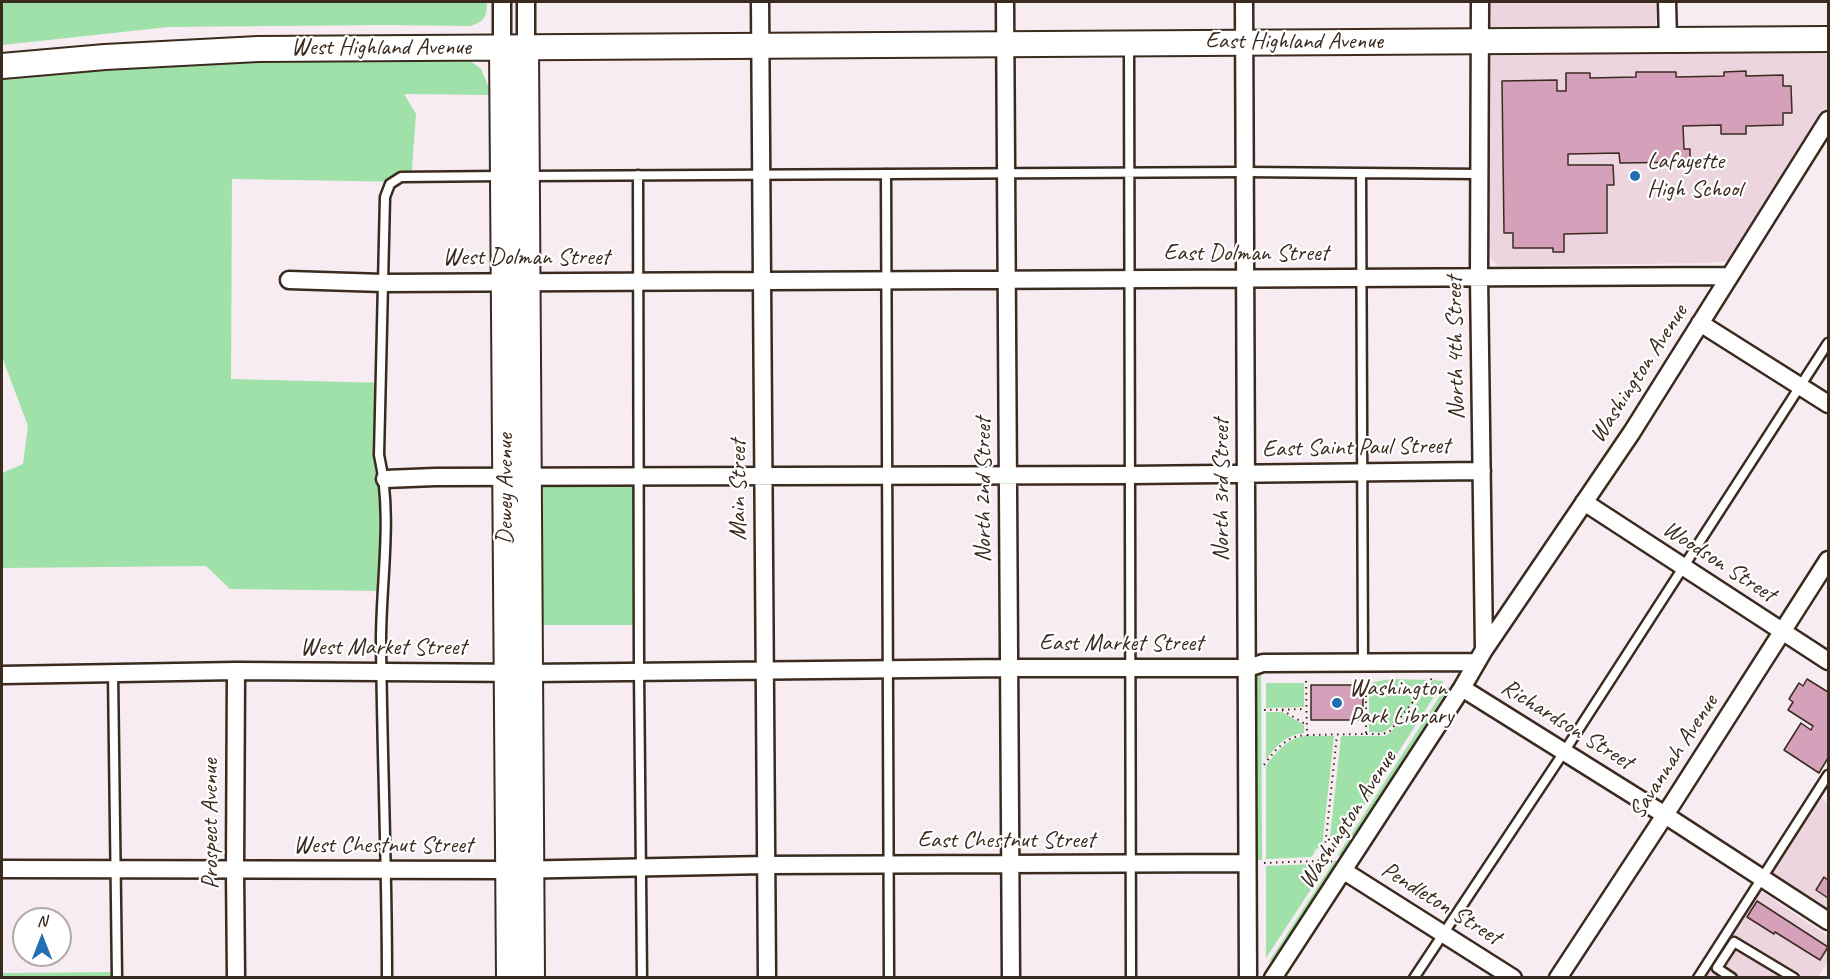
<!DOCTYPE html>
<style>
body{margin:0}
#map{position:relative;width:1830px;height:979px;overflow:hidden;background:#f7ecf1;font-family:Caveat,sans-serif}
canvas{display:block}
.frame{position:absolute;inset:0;border:3px solid #3b2a1e;pointer-events:none}
.north{position:absolute;left:12px;top:907px;width:60px;height:60px;box-sizing:border-box;background:#fff;border:2px solid #b1aaa5;border-radius:50%;rotate:0deg;font-size:16px;font-weight:700;line-height:24px;text-align:center;color:#3b2a1e}
.north::after{content:'';display:block;margin:auto;width:21px;height:27px;background:#1f6fb2;clip-path:polygon(50% 0,100% 100%,50% 72%,0 100%)}
</style>
<div id="map">
<canvas width="1830" height="979"></canvas>
<div class="frame"></div>
<div class="north">N</div>
</div>
<script>
const ctx = document.querySelector('canvas').getContext('2d');
ctx.lineJoin = 'round';
function fillPath(path, color) {
  ctx.fillStyle = color;
  ctx.fill(path, 'evenodd');
}
function strokePath(path, color, width, dash) {
  ctx.strokeStyle = color;
  ctx.lineWidth = width;
  ctx.lineCap = dash ? 'butt' : 'round';
  ctx.setLineDash(dash || []);
  ctx.stroke(path);
}
function label(font, color, halo, rows, align = 'center') {
  ctx.font = font + ' Caveat,sans-serif';
  ctx.lineWidth = 4.5;
  ctx.setLineDash([]);
  ctx.textBaseline = 'middle';
  ctx.strokeStyle = halo;
  ctx.fillStyle = color;
  for (const [text, x, y, turn = 0] of rows) {
    ctx.save();
    ctx.translate(x, y);
    ctx.rotate((+turn || 0) * Math.PI / 180);
    ctx.textAlign = isNaN(turn) ? turn : align;
    if (halo) ctx.strokeText(text, 0, 0);
    ctx.fillText(text, 0, 0);
    ctx.restore();
  }
}
fillPath(new Path2D(`
 M1487,2H1656L1657,49L1828,48V105L1727,261L1710,263L1498,266L1491,259L1489,247Z
 M1820,797L1828,803V911L1769,874Z
 M1759,890L1828,936V961L1818,977L1703,978Z`), '#edd5e0');
fillPath(new Path2D(`
 M2,2H487C487,17 484,22 470,26L385,25L169,27L2,45Z
 M237,58L468,59L481,69L492,95L404,94L416,114L411,182L232,179L231,379L387,383L385,448L389,488L387,591L230,589L206,566L2,568V473L23,464L28,426L2,357V75Z
 M635,484L634,625H536L540,488L550,485Z
 M1261,669L1262,860H1257L1256,675Z
 M1391,679L1428,680C1422,691 1395,728 1383,732C1379,733 1373,732 1369,732V683Z
 M1433,680L1444,681L1333,854L1330,852L1329,846L1341,736H1385L1389,734L1417,703Z
 M1266,683H1304V707L1266,708Z
 M1446,686L1449,688L1341,857L1338,855Z
 M1266,712H1282L1304,725V733C1286,735 1276,745 1266,760Z
 M1305,736H1334L1322,847L1316,849L1312,857L1266,859V766C1277,751 1287,739 1305,736Z
 M1335,860L1338,863L1275,958L1268,963Z
 M1316,864L1319,866L1321,874L1266,958V866Z
 M122,972V977L2,978V973Z`), '#a0e1aa');
const building = new Path2D(`
 M1746,71V76L1783,75V86H1791L1792,113H1783V125L1746,126V134H1721V125L1683,126L1684,149H1690V162L1620,163L1619,153L1568,154V165H1613L1614,185H1607V233L1564,234V252H1553V248H1513V233H1504L1502,81L1557,80V91H1566V73H1590V78L1636,77V72H1676V77L1724,76V72Z
 M1807,679L1828,692V758L1819,773L1784,750L1801,723L1811,730L1813,726L1788,710L1793,702L1789,699L1799,683L1803,686Z
 M1311,685H1363V720H1311Z
 M1824,877L1828,880V898L1816,890Z
 M1757,901L1828,947L1820,960L1775,932L1774,934L1747,917Z`);
fillPath(building, '#d5a0b9');
strokePath(building, '#3b2a1e', 1.5);
const lane = new Path2D(`
 M1129,47L1131,978
 M1361,173L1363,663
 M886,174L889,978
 M638,175L639,672L642,978
 M529,176L1244,172L1480,174
 M113,673L117,978
 M387,978C387,865 382,753 381,641C381,579 393,516 379,455L385,197L390,184L401,177L501,176
 M1414,978L1564,752L1828,343
 M1698,978L1828,775
 M1732,978L1717,968L1734,942L1794,978`);
const street = new Path2D(`
 M502,2V47
 M526,2V47
 M760,2L767,978
 M1005,2L1011,978
 M1244,2L1248,978
 M1667,2L1668,40
 M289,280L383,283L1730,276
 M1700,323L1828,404
 M385,479L435,477L1131,475L1482,471
 M1584,502L1828,661
 M1484,650L1632,432L1828,120
 M236,671L235,871L236,978
 M2,675L236,671L530,673L1009,668H1248L1263,663L1477,662
 M1462,688L1665,815L1828,921
 M2,869L509,870L765,865L1247,863
 M1344,871L1513,978
 M1273,978L1462,688L1484,650L1479,277L1480,2
 M1558,978L1665,815L1828,560`);
const secondary = new Path2D(`
 M502,47L509,978
 M526,47L532,978
 M2,66L105,57L258,49L1828,39`);
strokePath(lane, '#3b2a1e', 13);
strokePath(street, '#3b2a1e', 21);
strokePath(secondary, '#3b2a1e', 28);
strokePath(new Path2D(`
 M1306,681L1307,735L1366,734V681
 M1264,710L1306,709
 M1282,710L1305,724
 M1366,734H1383L1390,731L1432,678
 M1264,765C1275,750 1286,736 1306,735
 M1332,862L1324,857L1337,735
 M1264,863L1317,861L1324,857`), '#3b2a1e', 2, [1.5, 4.5]);
strokePath(lane, '#fff', 8);
strokePath(street, '#fff', 16);
strokePath(secondary, '#fff', 24);
for (const [x, y, r, color] of [
 [1635,176,6,"#1f6fb2"],
 [1337,703,6,"#1f6fb2"]
]) {
  const dot = new Path2D();
  dot.arc(x, y, r, 0, 2 * Math.PI);
  ctx.fillStyle = color;
  ctx.fill(dot);
  strokePath(dot, '#fff', 2);
}
label('24px', '#3b2a1e', '#fff', [
 ["East Highland Avenue",1294,42],
 ["West Highland Avenue",381,48],
 ["East Dolman Street",1246,254],
 ["West Dolman Street",526,258],
 ["North 4th Street",1456,348,-91],
 ["Washington Avenue",1639,374,-57],
 ["East Saint Paul Street",1356,448,-1],
 ["Dewey Avenue",506,489,-90],
 ["Main Street",739,490,-90],
 ["North 2nd Street",984,490,-90],
 ["North 3rd Street",1222,490,-90],
 ["Woodson Street",1719,562,33],
 ["East Market Street",1121,644],
 ["West Market Street",383,648],
 ["Richardson Street",1567,725,32],
 ["Savannah Avenue",1674,757,-57],
 ["Washington Avenue",1348,820,-57],
 ["Prospect Avenue",211,824,-90],
 ["East Chestnut Street",1006,841],
 ["West Chestnut Street",383,846],
 ["Pendleton Street",1441,904,32]
]);
label('24px', '#3b2a1e', '#fff', [
 ["Lafayette",1647,162],
 ["High School",1647,190],
 ["Washington",1349,689],
 ["Park Library",1349,717]
], 'left');
</script>
